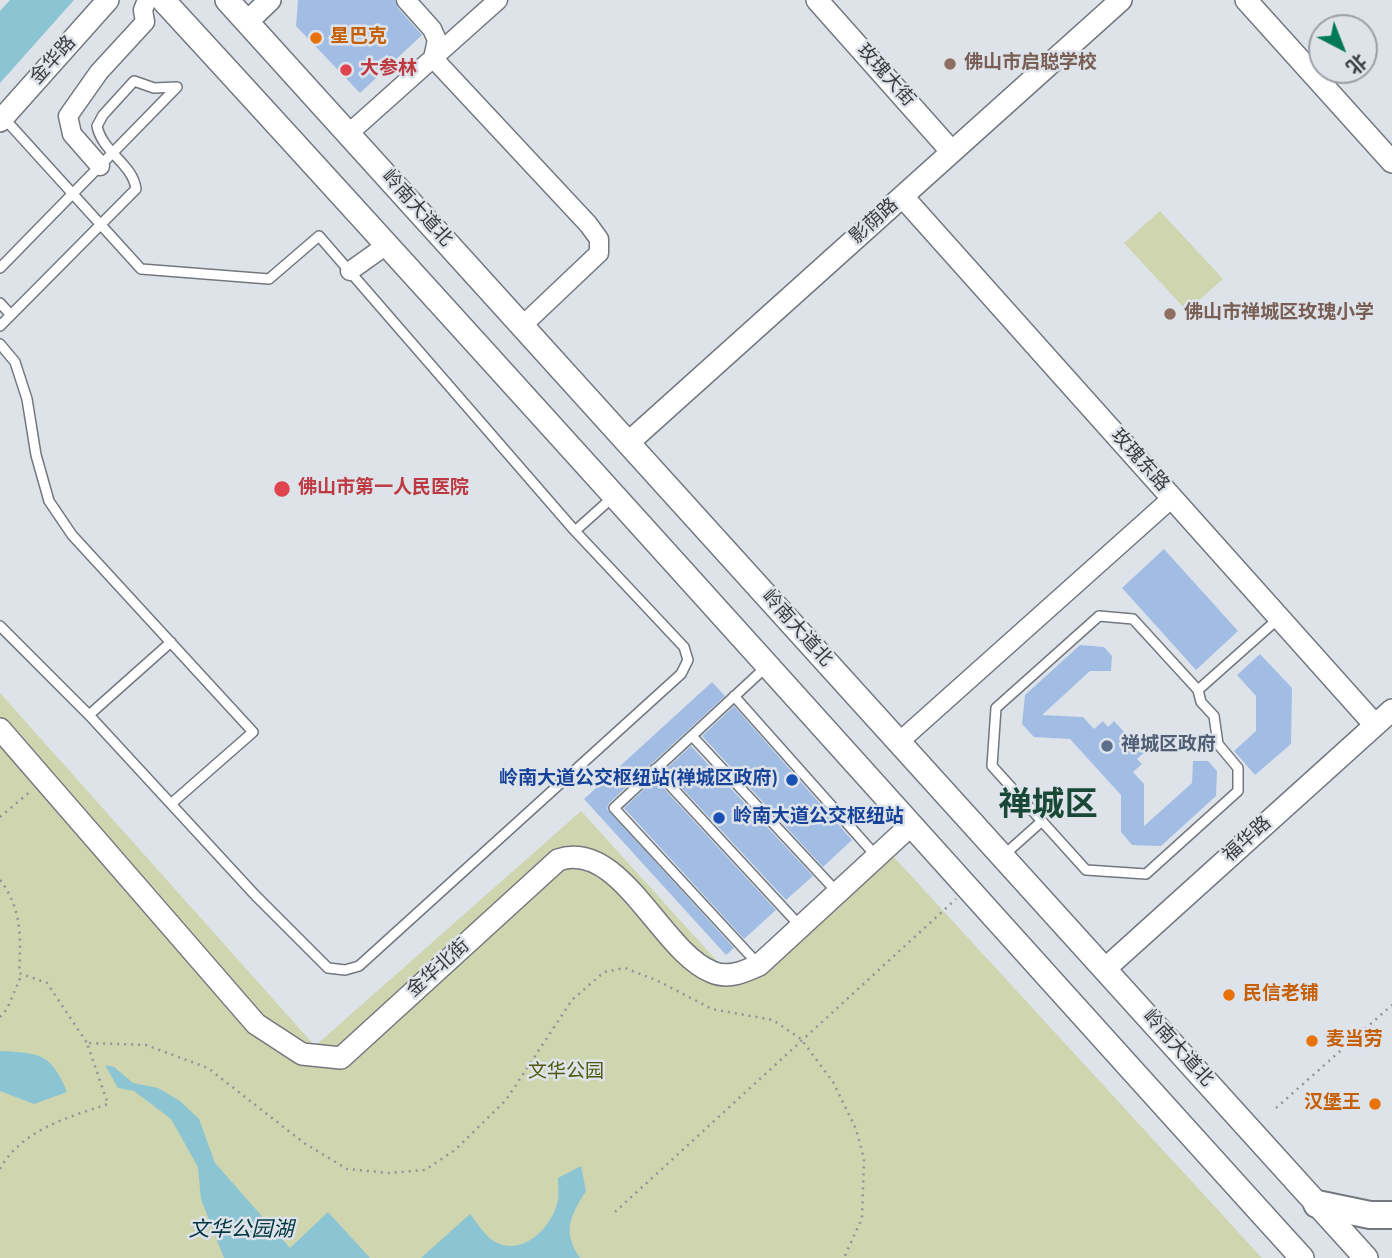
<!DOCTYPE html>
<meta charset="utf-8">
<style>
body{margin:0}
#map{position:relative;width:1392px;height:1258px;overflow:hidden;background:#dee3ea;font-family:"Source Sans 3","Noto Sans SC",sans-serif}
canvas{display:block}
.north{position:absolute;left:1308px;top:14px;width:70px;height:70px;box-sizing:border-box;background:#dee3ea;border:2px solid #9ca0a5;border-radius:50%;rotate:138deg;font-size:19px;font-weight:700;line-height:28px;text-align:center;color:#393b3d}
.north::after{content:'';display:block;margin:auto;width:24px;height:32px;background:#007956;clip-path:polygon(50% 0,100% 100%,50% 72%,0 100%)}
</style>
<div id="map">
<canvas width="1392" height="1258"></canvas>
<div class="north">北</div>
</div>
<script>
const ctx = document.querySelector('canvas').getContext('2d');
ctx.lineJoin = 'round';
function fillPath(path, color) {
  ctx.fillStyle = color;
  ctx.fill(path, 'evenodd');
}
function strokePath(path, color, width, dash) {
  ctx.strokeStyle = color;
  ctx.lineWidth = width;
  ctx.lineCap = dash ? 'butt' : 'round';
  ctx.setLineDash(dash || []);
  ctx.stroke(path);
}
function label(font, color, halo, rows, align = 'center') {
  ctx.font = font + ' "Source Sans 3","Noto Sans SC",sans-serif';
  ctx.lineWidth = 5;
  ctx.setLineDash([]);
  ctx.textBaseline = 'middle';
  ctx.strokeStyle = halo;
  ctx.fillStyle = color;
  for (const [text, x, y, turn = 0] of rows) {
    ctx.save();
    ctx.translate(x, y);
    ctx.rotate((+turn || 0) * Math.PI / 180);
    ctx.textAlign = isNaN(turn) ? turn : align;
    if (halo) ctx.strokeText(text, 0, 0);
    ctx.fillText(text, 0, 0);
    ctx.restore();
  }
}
fillPath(new Path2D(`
 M1160,211L1223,279L1187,311L1124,243Z
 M0,693L315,1046L581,811L737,983L892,855L1262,1258H0Z`), '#cfd5af');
fillPath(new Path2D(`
 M10,0H74L0,83V11Z
 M0,1051C40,1053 51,1053 67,1092L34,1104L0,1091Z
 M105,1065L114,1067L133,1083L158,1088L180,1101L199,1119L215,1163L290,1248L328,1212L370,1258H224L201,1199L198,1167L171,1119L134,1091L118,1088Z
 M581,1166L586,1191C570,1216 562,1232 580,1258H421L470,1214C477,1223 486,1237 495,1242C524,1257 553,1226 558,1200C559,1193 558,1185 558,1178Z`), '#8bc4d3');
fillPath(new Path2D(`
 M298,0H395L398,8L422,35L360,93L296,26Z
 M1164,549L1238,631L1196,670L1122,588Z
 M1080,645L1104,647L1112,656L1111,671H1090L1042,715L1083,717L1094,729L1103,721L1108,727L1114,721L1144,753L1137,759L1142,764L1133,772L1144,784V826L1192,783L1193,761H1208L1217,771L1216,796L1161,846L1132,845L1121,832V795L1070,739L1034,737L1022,724L1025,695Z
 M1260,654L1292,688L1291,744L1255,775L1234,751L1256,731V696L1237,675Z
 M712,682L725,696L609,803L607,809L734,948L726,955L584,799Z
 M734,706L852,840L823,867L702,736Z
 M691,746L813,876L786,900L665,770Z
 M655,779L776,910L744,939L624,808Z`), '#a2bde4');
const service = new Path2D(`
 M3,117L141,269L269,279L319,236L575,531
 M0,268L177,87
 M0,303L11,315
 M0,326L136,189C133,164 102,152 97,126L103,115L134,81L154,88L177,87
 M0,344L15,362L27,399L36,455L49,501L72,535L253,732L172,803
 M1099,616L1133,619L1198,690L1201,702L1214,716L1218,744L1238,768V791L1146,874L1086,870L992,766L996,708Z
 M0,626L89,715L255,895L328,968L345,970L359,966L681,674L688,660L684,647L575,531L613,497
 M1198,690L1279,618
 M734,696L877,857
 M89,715L171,642
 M692,736L837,892
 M655,769L800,926
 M1004,855L1042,821
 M758,964L614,808L766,667`);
const minor = new Path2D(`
 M406,0L432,29L437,40L433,58
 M433,58L588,224L599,239V253L522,326
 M348,134L498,0
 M100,166L72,134L68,116L99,72L145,22L143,10L147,0
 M350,271L388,244
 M899,742L1172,498`);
const tertiary = new Path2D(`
 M817,0L952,152
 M1246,0L1392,162
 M247,22L270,0
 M0,121L108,0
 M903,197L1375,725
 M628,443L1121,0
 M0,729L256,1024L302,1054L341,1058L558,860C620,838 661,952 712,972C728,979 744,972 759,965L910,826
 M1105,969L1392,710`);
const secondary = new Path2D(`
 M163,0C546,416 922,839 1302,1258
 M227,0L1366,1258`);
const primary = new Path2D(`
 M1317,1204L1370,1215H1392`);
strokePath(service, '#73787e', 12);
strokePath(minor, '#73787e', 21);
strokePath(tertiary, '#73787e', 24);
strokePath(secondary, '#73787e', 26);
strokePath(primary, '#73787e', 30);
strokePath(new Path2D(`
 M0,817L32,790
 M0,880C22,908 21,938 19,973L47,983L87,1043
 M0,1017L7,1009L22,974
 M1276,1108L1392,1005
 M0,1169C21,1130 69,1117 108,1104L87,1043L146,1045L208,1068L304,1143L347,1169L389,1173L425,1170L455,1150L506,1100L572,1000L604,972L625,968L658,981L712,1009L773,1020L801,1039L833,1082L856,1129L864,1159L862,1218L844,1258
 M615,1212L956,899`), '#919499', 2.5, [2, 5]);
strokePath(service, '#fff', 9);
strokePath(minor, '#fff', 18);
strokePath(tertiary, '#fff', 21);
strokePath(secondary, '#fff', 23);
strokePath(primary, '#fff', 26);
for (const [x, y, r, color] of [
 [316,38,7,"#e8710a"],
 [950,64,7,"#8d6e63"],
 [346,70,7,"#e0444e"],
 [1170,314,7,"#8d6e63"],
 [282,489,9,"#e0444e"],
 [1107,746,7,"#5c6f8a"],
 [792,780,7,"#1a4fb4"],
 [719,818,7,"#1a4fb4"],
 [1229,995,7,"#e8710a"],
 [1312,1041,7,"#e8710a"],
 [1375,1104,7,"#e8710a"]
]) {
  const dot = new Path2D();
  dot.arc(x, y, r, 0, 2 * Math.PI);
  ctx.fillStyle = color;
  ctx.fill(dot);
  strokePath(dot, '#dee3ea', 2.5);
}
label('bold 19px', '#c56008', '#dee3ea', [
 ["星巴克",330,38],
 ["民信老铺",1243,995],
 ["麦当劳",1326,1041],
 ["汉堡王",1361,1104,"right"]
], 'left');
label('19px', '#393b3d', '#dee3ea', [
 ["金华路",54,61,-48],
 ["玫瑰大街",885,76,48],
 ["岭南大道北",416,209,48],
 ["影荫路",875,222,-42],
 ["玫瑰东路",1139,461,48],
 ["岭南大道北",796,629,48],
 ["福华路",1248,840,-42],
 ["金华北街",439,969,-42],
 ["岭南大道北",1177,1049,48]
]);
label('bold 19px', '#785e54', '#dee3ea', [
 ["佛山市启聪学校",964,64],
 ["佛山市禅城区玫瑰小学",1184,314]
], 'left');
label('bold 19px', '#be3a42', '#dee3ea', [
 ["大参林",360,70],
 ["佛山市第一人民医院",298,489]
], 'left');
label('bold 19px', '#4e5e75', '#dee3ea', [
 ["禅城区政府",1121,746]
], 'left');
label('bold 19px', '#164399', '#dee3ea', [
 ["岭南大道公交枢纽站(禅城区政府)",778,780],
 ["岭南大道公交枢纽站",733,818,"left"]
], 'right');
label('19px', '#51570c', '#dee3ea', [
 ["文华公园",566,1073]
]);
label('italic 21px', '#003642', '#dee3ea', [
 ["文华公园湖",241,1231]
]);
label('bold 33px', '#1a4836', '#dee3ea', [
 ["禅城区",1048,808]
]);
</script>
